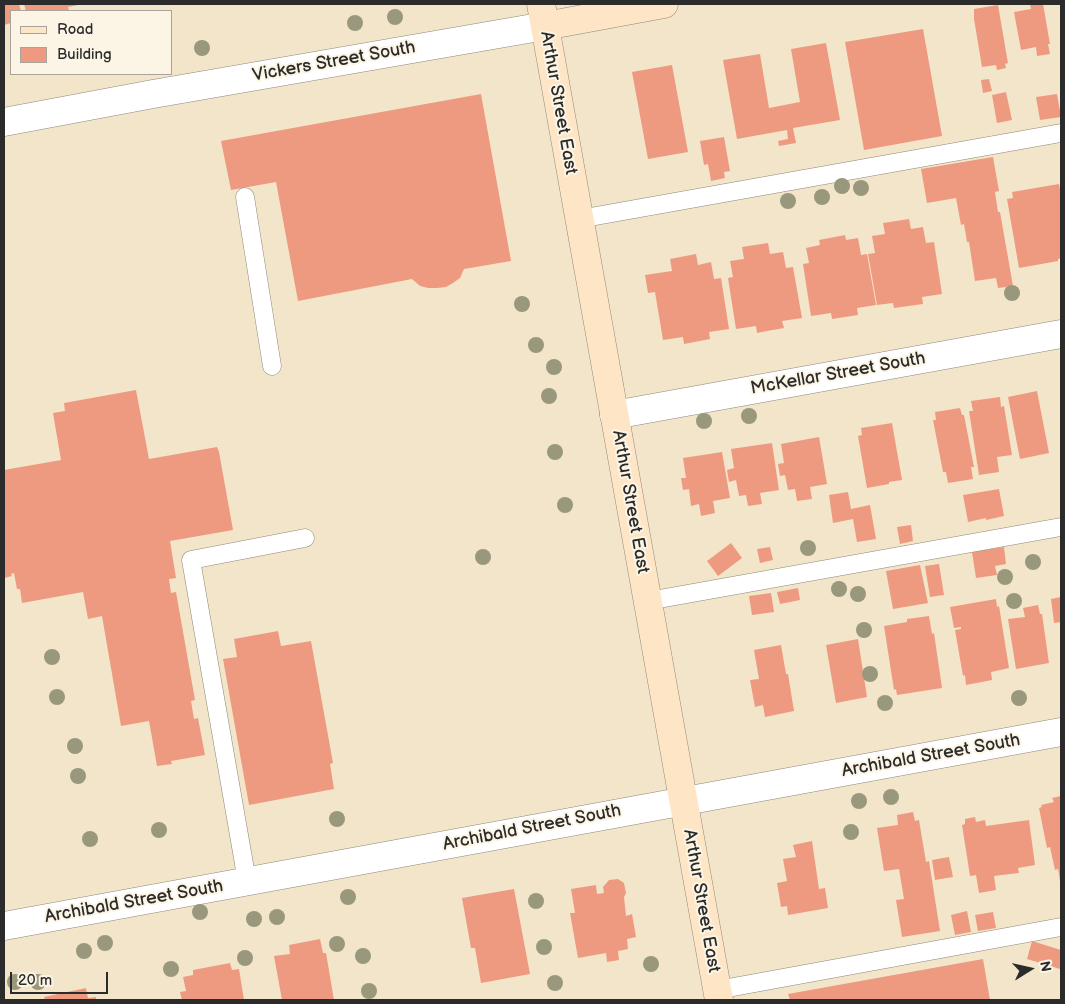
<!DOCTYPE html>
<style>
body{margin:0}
#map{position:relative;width:1065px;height:1004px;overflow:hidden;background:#f3e5c9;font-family:"Balsamiq Sans",sans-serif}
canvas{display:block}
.frame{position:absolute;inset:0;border:5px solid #2b2b2b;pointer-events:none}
.legend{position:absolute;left:10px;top:10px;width:162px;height:65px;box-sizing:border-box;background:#fcf5e5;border:1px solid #a8a49b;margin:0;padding:6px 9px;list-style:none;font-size:15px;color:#2b2b2b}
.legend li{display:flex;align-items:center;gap:10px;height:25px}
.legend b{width:25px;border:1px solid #a8a49b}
.north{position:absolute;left:1005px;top:944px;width:50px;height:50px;-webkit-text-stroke:4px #fcf5e5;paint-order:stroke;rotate:80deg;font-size:14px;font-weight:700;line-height:20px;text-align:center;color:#2b2b2b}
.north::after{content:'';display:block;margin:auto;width:18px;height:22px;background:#2b2b2b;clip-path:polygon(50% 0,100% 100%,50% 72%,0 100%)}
.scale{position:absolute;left:10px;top:972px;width:98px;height:22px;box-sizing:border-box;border:2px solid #2b2b2b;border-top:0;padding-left:6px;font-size:15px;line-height:18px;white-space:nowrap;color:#2b2b2b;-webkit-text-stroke:4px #fcf5e5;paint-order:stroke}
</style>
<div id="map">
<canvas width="1065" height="1004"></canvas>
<div class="frame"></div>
<ul class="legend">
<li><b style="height:6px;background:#fde5c5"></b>Road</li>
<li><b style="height:14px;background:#ee9a81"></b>Building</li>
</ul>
<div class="north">N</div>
<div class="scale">20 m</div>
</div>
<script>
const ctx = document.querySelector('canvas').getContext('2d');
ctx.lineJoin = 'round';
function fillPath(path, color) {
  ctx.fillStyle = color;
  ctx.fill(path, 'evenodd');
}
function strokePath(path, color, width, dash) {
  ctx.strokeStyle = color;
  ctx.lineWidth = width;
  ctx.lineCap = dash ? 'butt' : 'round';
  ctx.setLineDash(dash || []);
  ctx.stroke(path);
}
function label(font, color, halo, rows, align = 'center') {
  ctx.font = font + ' "Balsamiq Sans",sans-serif';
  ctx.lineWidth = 4;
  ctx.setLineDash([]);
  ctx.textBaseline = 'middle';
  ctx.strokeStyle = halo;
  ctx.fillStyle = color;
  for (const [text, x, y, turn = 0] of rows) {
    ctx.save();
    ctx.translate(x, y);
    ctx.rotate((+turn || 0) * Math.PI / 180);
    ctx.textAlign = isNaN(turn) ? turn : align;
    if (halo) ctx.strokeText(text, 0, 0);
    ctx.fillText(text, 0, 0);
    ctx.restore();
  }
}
fillPath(new Path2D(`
 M4,4H19L21,11H11V23L4,25Z
 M24,4H78V5L68,7L69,11H26Z
 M1030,4H1043L1050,44H1048L1050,54L1037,56L1036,47L1021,50L1014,12L1031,9Z
 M998,5L1008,63L1005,64L1006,68L997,70L996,65L982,67L974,19V9Z
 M923,29L942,136L864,150L845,42Z
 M826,43L840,120L793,128L796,143L779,146L778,141L788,139L787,130L737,139L723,60L760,54L769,108L800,102L791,49Z
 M672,65L688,152L648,159L632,72Z
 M989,79L992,91L983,93L981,80Z
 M1006,92L1012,120L997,123L992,95Z
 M481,94L511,261L464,269L460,278L453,283L446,287L437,288H428L420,286L412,279L298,301L276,182L231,190L221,141Z
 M1057,94L1061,117L1040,120L1036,97Z
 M724,137L730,171L724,172L725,178L711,181L708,164L704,165L700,141Z
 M993,157L999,191L995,192L998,212H1000L1013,286L998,288L996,278L975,281L969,242H967L964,224L961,225L956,198L927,203L921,169Z
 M1059,184L1060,189H1061V258L1058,259V261L1019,268L1007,199L1013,198L1012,192Z
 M909,219L911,229L923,227L926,243L934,242L942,294L922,297L923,304L894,308L893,303L877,305L868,254L875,253L872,236L885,234L883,223Z
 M845,235L846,240L858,238L861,255L867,254L876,305L857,308L858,315L832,319L831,313L811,316L803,264L809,263L806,248L820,245L819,240Z
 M768,243L770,254L783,252L786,268L793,267L802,318L782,321L784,328L767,331L757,333L756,326L736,329L728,278L733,277L730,261L744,259L742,247Z
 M696,254L698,265L711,262L714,279L721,278L729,329L709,332L710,339L684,344L683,337L663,340L655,292L648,293L645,275L672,271L670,259Z
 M136,390L149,459L217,447L219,452L233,530L170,541L176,578L169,579L171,593L176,592L195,700L191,701L194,719L198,718L205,755L171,761L172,764L157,766L149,721L121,726L102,616L88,619L83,592L22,603L20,589H17L14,573L11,574L12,576L4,578V470L61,460L53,413L65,411L64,403Z
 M1037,391L1049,453L1020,459L1008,397Z
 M1000,397L1001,407L1004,406L1012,455L997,457L999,472L979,475L969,411H973L971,401Z
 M960,408L962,415H964L974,467H971L973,479L948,483L946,472H943L933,420H936L935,412Z
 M892,423L902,480L889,482V484L867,488L858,436L862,435L861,428Z
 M819,437L827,484L810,487L812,499L797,501L795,489L788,490L785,475L780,476L778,464L784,463L781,444Z
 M772,443L779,490L760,493L762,504L748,506L746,495L739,496L736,480L729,482L727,470L734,468L731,449Z
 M722,452L730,498L713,501L715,513L701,516L699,504L691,506L689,489L683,490L681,478H686L683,458Z
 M999,489L1004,516L986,520V518L968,522L963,495Z
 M848,492L851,509L870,505L876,539L857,542L853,519L833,523L829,495Z
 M911,525L913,541L900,544L897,527Z
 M731,543L742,558L718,576L707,561Z
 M770,547L773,560L760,563L757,549Z
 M1004,547L1006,564L995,566L997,575L976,578L972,552Z
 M939,564L944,595L930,597L925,566Z
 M920,565L928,603L893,609L886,571Z
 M798,588L800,600L780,604L777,592Z
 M771,593L774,612L752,615L749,596Z
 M1061,597V622L1054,623L1051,599Z
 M996,599L997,607L999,606L1009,668L991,672L992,680L966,685L965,675L963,676L955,630L961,629V627L954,628L950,607Z
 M1038,605L1040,614H1042L1049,663L1016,669L1008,619L1025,617L1023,608Z
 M929,616L932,634L934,633L942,688L897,695L896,689L894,690L884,626L907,622V619Z
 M278,631L281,646L311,641L333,763L330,764L334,789L249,805L223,659L237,657L234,639Z
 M858,639L867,697L836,703L826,645Z
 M781,645L786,674H788L794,711L765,717L763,705L755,707L750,680L759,679L754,650Z
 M1061,796V881H1060L1058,869L1055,870L1050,847L1047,848L1039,808L1042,807L1041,805L1054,802L1052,798Z
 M913,812L915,821L919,820L926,862L929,861L940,931L902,937L896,900L904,899L899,869L884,871L877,828L898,825L897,815Z
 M975,817L976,822L985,820L986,826L1029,820L1035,865L1018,868L1019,873L994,876L996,890L979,893L976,875L970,876L962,825L965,824V819Z
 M812,841L819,889L825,888L828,908L788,915L787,906L781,907L777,883L787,881L783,859L796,857L793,845Z
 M949,857L953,877L935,880L932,860Z
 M618,879L624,883L626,893L624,897L626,916L632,914L636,937L627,939L628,949L618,951L619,960L607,962L606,953L578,958L570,913H575L571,889L596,885L597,894L604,893L603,887L609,880Z
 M514,889L530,974L481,983L475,948H471L462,898Z
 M967,911L971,932L955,935L951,915Z
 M993,912L996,928L978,931L975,915Z
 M320,939L323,953H326L334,1000H282L274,956L290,954L289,945Z
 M1032,941L1061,950L1060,969L1027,959Z
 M983,959L990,1000H790L788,994Z
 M230,963L232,970L239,969L244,1000H182L180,992L186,991L183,977L193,975V970Z
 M86,988L88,998L96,997V1000H45L44,997Z`), '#ee9a81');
const lane = new Path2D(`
 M245,197L272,366
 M579,219L1061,133
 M648,601L1061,527
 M247,881L191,560L305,538
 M717,990L1061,927`);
const street = new Path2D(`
 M4,122L153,94L545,26
 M614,415L1061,334
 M4,926L1061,732`);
const secondary = new Path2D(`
 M541,4L719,1000
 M545,26L664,4`);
strokePath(lane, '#8f887a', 19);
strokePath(street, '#8f887a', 29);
strokePath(secondary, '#8f887a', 29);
strokePath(lane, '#fff', 18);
strokePath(street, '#fff', 28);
strokePath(secondary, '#fde5c5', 28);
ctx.fillStyle = '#99987d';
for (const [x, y] of [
 [395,17],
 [355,23],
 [202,48],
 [842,186],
 [861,188],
 [822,197],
 [788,201],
 [1012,293],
 [522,304],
 [536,345],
 [554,367],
 [549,396],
 [749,416],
 [704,421],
 [555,452],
 [565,505],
 [808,548],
 [483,557],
 [1033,562],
 [1005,577],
 [839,589],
 [858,594],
 [1014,601],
 [864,630],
 [52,657],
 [870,674],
 [57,697],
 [1019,698],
 [885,703],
 [75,746],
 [78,776],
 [891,797],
 [859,801],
 [337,819],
 [159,830],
 [851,832],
 [90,839],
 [348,897],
 [536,901],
 [200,912],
 [277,917],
 [254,919],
 [105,943],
 [337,944],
 [544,947],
 [84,951],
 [363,956],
 [245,958],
 [651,964],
 [171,969],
 [15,982],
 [38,982],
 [555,983],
 [369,991]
]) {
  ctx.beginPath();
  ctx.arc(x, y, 8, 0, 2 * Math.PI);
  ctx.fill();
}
label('18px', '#2b2b2b', '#fcf5e5', [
 ["Vickers Street South",334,62,-10],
 ["Arthur Street East",558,103,80],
 ["McKellar Street South",838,374,-10],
 ["Arthur Street East",630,502,80],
 ["Archibald Street South",931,756,-10],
 ["Archibald Street South",532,828,-11],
 ["Arthur Street East",701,901,80],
 ["Archibald Street South",134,902,-10]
]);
</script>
